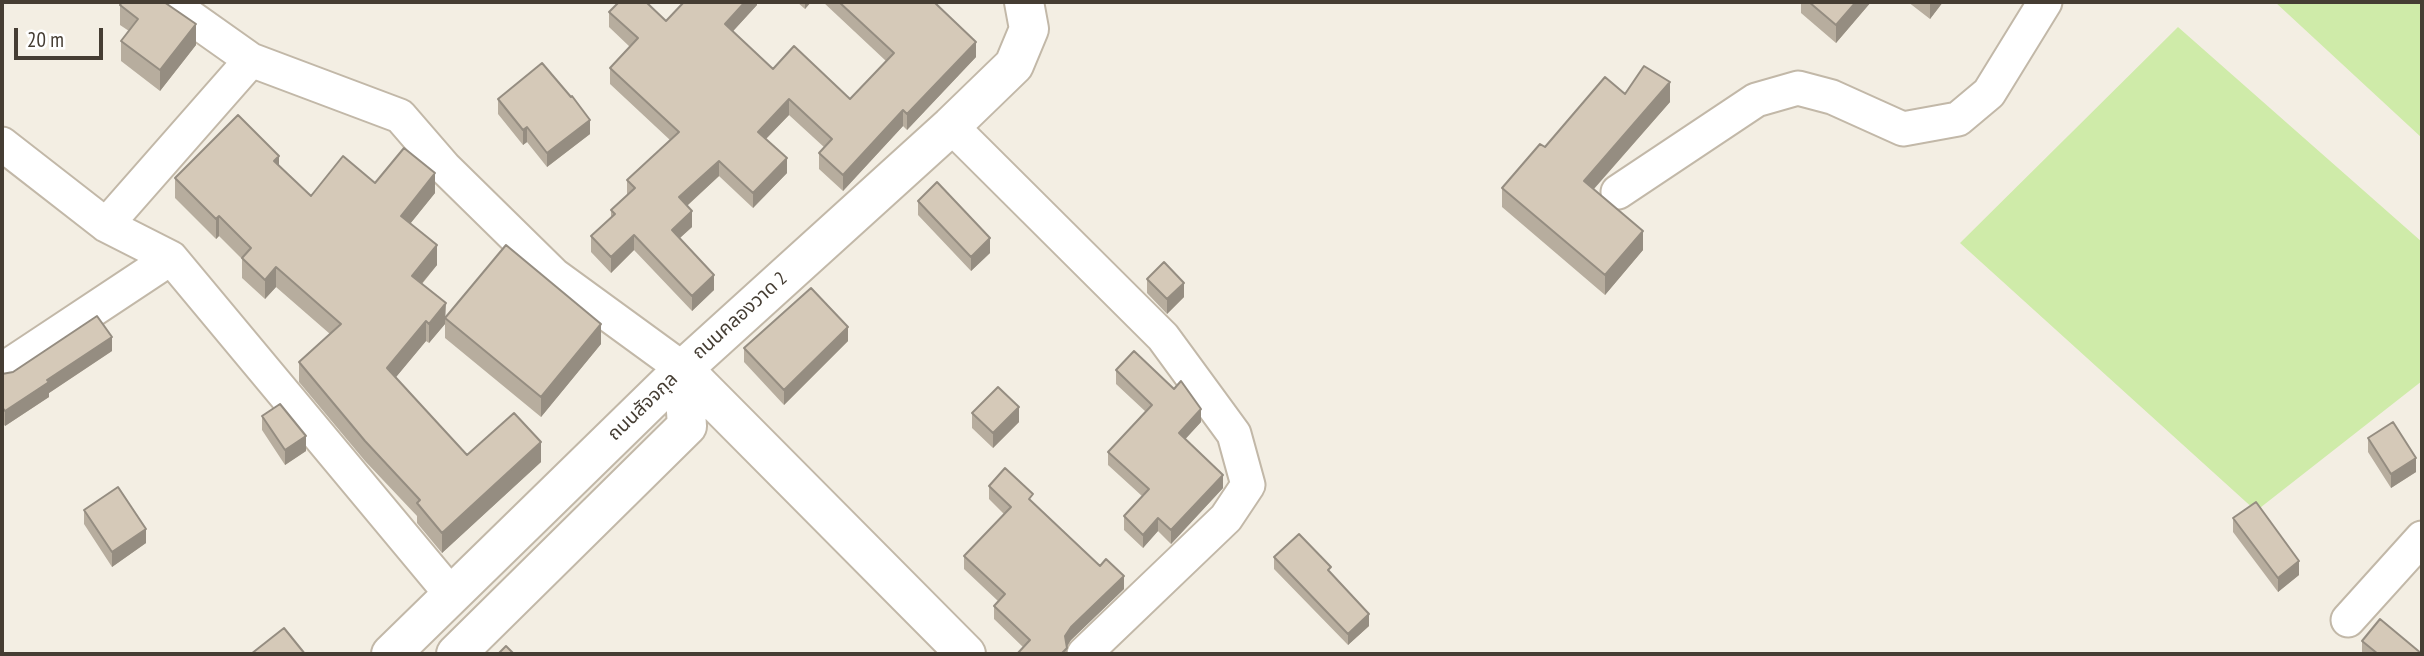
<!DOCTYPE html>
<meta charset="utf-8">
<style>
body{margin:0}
#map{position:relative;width:2424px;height:656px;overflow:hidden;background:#f3eee3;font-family:"PT Sans Narrow",sans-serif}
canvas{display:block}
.frame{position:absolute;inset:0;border:4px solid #453d33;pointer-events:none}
.scale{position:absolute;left:14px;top:28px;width:89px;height:32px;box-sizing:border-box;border:4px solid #453d33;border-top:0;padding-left:9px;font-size:21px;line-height:24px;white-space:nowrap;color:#453d33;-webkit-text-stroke:5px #fff;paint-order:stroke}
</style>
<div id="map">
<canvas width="2424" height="656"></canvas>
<div class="frame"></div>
<div class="scale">20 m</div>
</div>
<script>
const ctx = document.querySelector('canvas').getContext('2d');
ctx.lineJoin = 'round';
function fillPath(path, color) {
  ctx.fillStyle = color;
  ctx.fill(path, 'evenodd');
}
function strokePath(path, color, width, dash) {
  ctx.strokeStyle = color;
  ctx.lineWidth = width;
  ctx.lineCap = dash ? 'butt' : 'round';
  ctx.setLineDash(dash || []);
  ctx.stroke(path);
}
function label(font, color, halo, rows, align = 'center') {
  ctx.font = font + ' "PT Sans Narrow","Noto Sans Thai",sans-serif';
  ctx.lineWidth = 5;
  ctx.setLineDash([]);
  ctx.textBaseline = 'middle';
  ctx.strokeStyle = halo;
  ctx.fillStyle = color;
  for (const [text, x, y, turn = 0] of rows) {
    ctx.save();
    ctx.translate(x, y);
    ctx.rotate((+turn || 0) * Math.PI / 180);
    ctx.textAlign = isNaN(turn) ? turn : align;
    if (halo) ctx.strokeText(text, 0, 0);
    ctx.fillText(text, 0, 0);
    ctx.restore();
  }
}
fillPath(new Path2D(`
 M2275,2H2422V138Z
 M2178,27L2422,242V381L2256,511L1960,243Z`), '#cfeba9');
const minor = new Path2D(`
 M169,2L251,60L400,116L445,168L554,275L683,369
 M951,126L1163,337L1234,434L1248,485L1226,518L1084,654
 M2,144L106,225L171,258L451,594
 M1618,192L1756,100L1798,88L1832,97L1903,129L1958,119L1989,93L2045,2
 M106,225L251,60
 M2,370L171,258
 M2348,620L2422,538`);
const tertiary = new Path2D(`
 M683,369L966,654
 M391,654L683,369L951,126L1014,65L1029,29L1024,2
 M456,654L687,426L683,369`);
strokePath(minor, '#c2b8a8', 37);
strokePath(tertiary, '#c2b8a8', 42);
strokePath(minor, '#fff', 33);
strokePath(tertiary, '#fff', 38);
fillPath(new Path2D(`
 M757,2V5L732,32L773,69L850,99L886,61L823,2H934L976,57L907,130L903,126L843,191L819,169V153L825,148L789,115L766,139L787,173L753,208L719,176L687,206L692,227L680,238L714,290L692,311L634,250L611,273L591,252V236L611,218V210L627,195V180L670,140L610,84V68L630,47L609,27V12L666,21Z
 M797,2H811L805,9Z
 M1801,2H1871L1836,43L1801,13Z
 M1908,2H1943L1930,19Z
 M120,5L196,45L160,91L121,61V41L129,31L120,25Z
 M1625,94L1670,102L1594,189L1643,250L1605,295L1502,207V188L1545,147Z
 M498,99L590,134L547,167L527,142L523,145L498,114Z
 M279,165L311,196L375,183L435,193L410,224L437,265L422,284L446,317L601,344L541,417L445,338V324L429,343L426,341L395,378L467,455L541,462L442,553L417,523V516L365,461L299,382V362L330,334L276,287L265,299L242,278V259L219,236L216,239L175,198V178Z
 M918,201L990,253L971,271L918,215Z
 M1147,279L1184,297L1167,314L1147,293Z
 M848,341L784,405L744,362V348Z
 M112,351L49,393V397L5,426L2,422V374Z
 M1116,370L1201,422L1185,439L1223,488L1171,544L1158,531L1143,548L1124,530V516L1142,496L1108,465V452L1146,412L1116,384Z
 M972,413L1019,422L993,448L972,428Z
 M262,416L306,451L285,465L262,430Z
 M2368,438L2416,472L2391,488L2368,452Z
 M989,486L1033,503L1124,589L1071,640L1067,647V654L1024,648L994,619V606L998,601L964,569V556L1004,514L989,499Z
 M84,510L146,543L112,567L84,524Z
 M2233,518L2299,575L2278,592L2233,532Z
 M1274,557L1331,573L1369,626L1348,645L1274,569Z
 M2362,641L2422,654H2362Z`), '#b7ad9e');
fillPath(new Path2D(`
 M745,2H757V5L725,40V24Z
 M805,2H811L805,9Z
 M1856,2H1871L1836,43V25Z
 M1930,2H1943L1930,19Z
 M196,24V45L160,91V70Z
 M976,42V57L907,130V114Z
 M1670,82V102L1584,200V181Z
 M789,99V115L758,147V132Z
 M903,110V126L843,191V175Z
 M590,120V134L547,167V153Z
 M527,127V142L523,145V130Z
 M279,156V176L274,161Z
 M787,158V173L753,208V193Z
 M719,161V176L679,213V197Z
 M435,173V193L401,235V216Z
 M692,211V227L672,245V230Z
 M219,216V236L216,239V219Z
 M1643,231V250L1605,295V275Z
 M634,235V250L611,273V257Z
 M990,238V253L971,271V257Z
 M437,245V265L412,295V276Z
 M276,267V287L265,299V280Z
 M714,275V290L692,311V296Z
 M1184,283V297L1167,314V299Z
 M446,303L445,324L429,343V324Z
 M426,321V341L387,388V368Z
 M601,324V344L541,417V397Z
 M848,327V341L784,405V390Z
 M112,337V351L49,393V397L5,426V411L47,380Z
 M1019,407V422L993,448V433Z
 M1201,409V422L1179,446V433Z
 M306,436V451L285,465V450Z
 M541,442V462L442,553V533Z
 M2416,458V472L2391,488V474Z
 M1223,475V488L1171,544V530Z
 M1158,518V531L1143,548V535Z
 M146,529V543L112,567V552Z
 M2299,561V575L2278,592V578Z
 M1124,576V589L1071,640L1065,649V636L1071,627Z
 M1369,614V626L1348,645V634Z`), '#958d81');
const building = new Path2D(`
 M122,2H164L196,24L160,70L121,41L138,19L120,5Z
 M619,2H646L666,21L684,2H745L725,24L773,69L794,46L850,99L894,53L839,2H934L976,42L907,114L903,110L843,175L819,153L832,139L789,99L758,132L787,158L753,193L719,161L679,197L692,211L672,230L714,275L692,296L634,235L611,257L591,236L615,214L611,210L635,188L627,180L679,132L610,68L638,38L609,12Z
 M1809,2H1856L1836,25Z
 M542,63L571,97L572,96L590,120L547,153L527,127L523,130L498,99Z
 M1644,66L1670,82L1584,181L1643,231L1605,275L1502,188L1540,144L1545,147L1605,77L1625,94Z
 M238,115L279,156L274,161L311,196L343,156L375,183L404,148L435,173L401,216L437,245L412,276L446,303L429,324L426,321L387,368L467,455L514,413L541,442L442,533L417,503L420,500L365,441L299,362L341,324L276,267L265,280L242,258L251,248L219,216L216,219L175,178Z
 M937,182L990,238L971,257L918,201Z
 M506,245L601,324L541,397L445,318Z
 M1164,262L1184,283L1167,299L1147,279Z
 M811,288L848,327L784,390L744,348Z
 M97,316L112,337L47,380L49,382L5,411L2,407V374L13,372Z
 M1134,351L1174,389L1181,381L1201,409L1179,433L1223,475L1171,530L1158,518L1143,535L1124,516L1149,489L1108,452L1152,405L1116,370Z
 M998,387L1019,407L993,433L972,413Z
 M280,404L306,436L285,450L262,416Z
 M2393,422L2416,458L2391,474L2368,438Z
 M1005,468L1033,494L1029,499L1100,566L1106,559L1124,576L1071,627L1065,636L1067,648L1061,654H1017L1030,640L994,606L1005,594L964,556L1011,507L989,486Z
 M118,487L146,529L112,552L84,510Z
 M2256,502L2299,561L2278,578L2233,518Z
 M1299,534L1331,567L1328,570L1369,614L1348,634L1274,557Z
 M2380,619L2422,654H2378L2362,641Z
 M284,628L305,654H251Z
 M506,646L514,654H498Z`);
fillPath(building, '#d5c9b8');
strokePath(building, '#958d81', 2);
label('19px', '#453d33', '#fff', [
 ["ถนนคลองวาด 2",740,316,-42],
 ["ถนนสัจจกุล",643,407,-44]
]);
</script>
